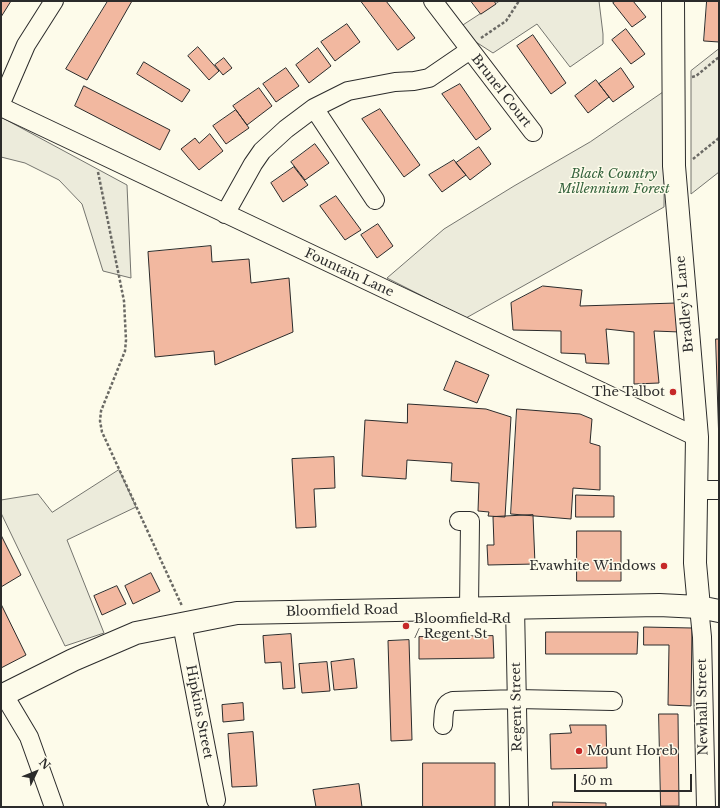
<!DOCTYPE html>
<style>
body{margin:0}
#map{position:relative;width:720px;height:808px;overflow:hidden;background:#fdfbea;font-family:"Libre Baskerville",serif}
canvas{display:block}
.frame{position:absolute;inset:0;border:2px solid #2b2b2b;pointer-events:none}
.north{position:absolute;left:16px;top:752px;width:40px;height:40px;-webkit-text-stroke:3px #fdfbea;paint-order:stroke;rotate:47deg;font-size:11px;font-weight:700;line-height:16px;text-align:center;color:#2b2b2b}
.north::after{content:'';display:block;margin:auto;width:14px;height:18px;background:#2b2b2b;clip-path:polygon(50% 0,100% 100%,50% 72%,0 100%)}
.scale{position:absolute;left:574px;top:774px;width:118px;height:18px;box-sizing:border-box;border:2px solid #2b2b2b;border-top:0;padding-left:5px;font-size:12px;line-height:14px;white-space:nowrap;color:#2b2b2b;-webkit-text-stroke:3px #fdfbea;paint-order:stroke}
</style>
<div id="map">
<canvas width="720" height="808"></canvas>
<div class="frame"></div>
<div class="north">N</div>
<div class="scale">50 m</div>
</div>
<script>
const ctx = document.querySelector('canvas').getContext('2d');
ctx.lineJoin = 'round';
function fillPath(path, color) {
  ctx.fillStyle = color;
  ctx.fill(path, 'evenodd');
}
function strokePath(path, color, width, dash) {
  ctx.strokeStyle = color;
  ctx.lineWidth = width;
  ctx.lineCap = dash ? 'butt' : 'round';
  ctx.setLineDash(dash || []);
  ctx.stroke(path);
}
function label(font, color, halo, rows, align = 'center') {
  ctx.font = font + ' "Libre Baskerville",serif';
  ctx.lineWidth = 3;
  ctx.setLineDash([]);
  ctx.textBaseline = 'middle';
  ctx.strokeStyle = halo;
  ctx.fillStyle = color;
  for (const [text, x, y, turn = 0] of rows) {
    ctx.save();
    ctx.translate(x, y);
    ctx.rotate((+turn || 0) * Math.PI / 180);
    ctx.textAlign = isNaN(turn) ? turn : align;
    if (halo) ctx.strokeText(text, 0, 0);
    ctx.fillText(text, 0, 0);
    ctx.restore();
  }
}
const green = new Path2D(`
 M500,1H599L603,34V44L570,67L537,24L493,53L462,33L459,28Z
 M719,49V172L691,194V71Z
 M665,91L664,207L466,318L387,278L444,229L514,186L590,142Z
 M1,117L127,185L131,278L103,271L82,204L59,180L25,163L1,157Z
 M119,470L136,507L67,540L104,633L65,646L1,513V500L38,494L52,512Z`);
fillPath(green, '#ecebdb');
strokePath(green, '#74746e', 1);
const building = new Path2D(`
 M1,1H11L1,17Z
 M108,1H132L87,80L66,69Z
 M361,1H386L415,38L398,50Z
 M471,1H494L496,4L481,14Z
 M616,1H633L646,17L632,27L613,3Z
 M707,1H719V42L704,41Z
 M347,24L360,42L335,61L321,42Z
 M626,29L645,54L631,64L612,40Z
 M533,35L566,83L551,94L517,46Z
 M198,47L219,71L209,80L188,56Z
 M318,48L331,66L309,83L296,65Z
 M224,58L232,68L223,75L215,65Z
 M144,62L190,90L182,102L137,74Z
 M286,68L299,86L276,102L263,84Z
 M621,68L634,87L613,102L599,84Z
 M596,80L609,97L588,113L575,96Z
 M460,84L491,129L476,140L442,94Z
 M84,86L170,130L160,150L75,106Z
 M259,88L272,106L247,125L233,106Z
 M380,109L420,165L404,177L362,119Z
 M236,110L249,128L226,144L213,126Z
 M210,134L223,151L199,170L181,149L195,138L199,143Z
 M315,144L329,163L305,180L291,162Z
 M479,147L491,164L470,180L456,163Z
 M454,160L466,175L442,192L429,175Z
 M294,167L308,185L283,202L271,183Z
 M336,196L361,230L345,240L320,206Z
 M378,224L393,246L377,258L361,235Z
 M211,246L212,262L249,259L251,283L289,278L293,332L215,365L214,351L155,357L148,252Z
 M543,286L582,290L580,306L676,303L680,332L654,331L659,383L634,384V332L606,329L609,364L586,363L585,354L561,353V331L513,330L511,303Z
 M716,339H719V444Z
 M456,361L489,375L477,403L444,390Z
 M408,404L486,409L511,417L505,517L488,516L489,512L478,511L479,483L451,481L452,463L407,460L406,479L362,476L365,420L407,423Z
 M517,409L580,414L592,419L590,443L600,446V490L573,488L571,519L511,514Z
 M334,457L335,488L314,489L316,527L296,528L292,459Z
 M576,495L614,496V517H576Z
 M533,515L535,564L488,565L487,545H494L493,517Z
 M577,531H621V581H577Z
 M1,535L21,575L1,587Z
 M151,573L160,591L133,604L125,586Z
 M117,586L126,604L102,615L94,596Z
 M1,604L26,655L1,668Z
 M644,627L692,628L691,706L668,705L669,645H644Z
 M546,632H638L637,654H546Z
 M291,634L295,688L283,689L281,662L265,663L263,636Z
 M493,636L494,658L419,659V637Z
 M409,640L412,740L391,741L388,641Z
 M354,659L357,688L334,690L331,662Z
 M327,662L330,691L302,693L299,664Z
 M243,703L244,720L223,722L222,705Z
 M659,714H678L679,806H661Z
 M570,725H606L607,768L551,769L550,734L571,733Z
 M253,732L257,786L232,787L228,734Z
 M423,763H495V807H423Z
 M359,784L362,807H316L313,790Z
 M553,802L606,803V807H553Z`);
fillPath(building, '#f2b8a0');
strokePath(building, '#2b2b2b', 1);
const minor = new Path2D(`
 M433,1L533,132
 M1,103L26,45L54,1
 M1,107L697,437
 M314,108L375,200
 M225,214L253,164L262,151L286,129L314,108L348,91L395,82L414,81L429,78L470,50
 M696,490H719
 M459,521H470L469,608
 M515,607L519,807
 M699,607L702,637L706,807
 M182,624L216,800
 M4,695L29,737L54,807
 M443,725C444,715 442,704 453,701L517,699L613,701`);
const major = new Path2D(`
 M673,1L674,166L697,437L695,563L699,607
 M1,696L73,660L136,633L237,613L659,605L699,607L719,611`);
strokePath(minor, '#2b2b2b', 20);
strokePath(major, '#2b2b2b', 24);
strokePath(new Path2D(`
 M481,38L506,21L519,1
 M692,77L696,76L719,57
 M693,159L719,138
 M98,172L124,301L126,340L125,351L101,411L100,421L102,432L182,606`), '#6a6964', 2.5, [3, 2]);
strokePath(minor, '#fdfbea', 18);
strokePath(major, '#fdfbea', 22);
for (const [x, y, r, color] of [
 [673,392,4,"#c62828"],
 [664,566,4,"#c62828"],
 [406,626,4,"#c62828"],
 [579,751,4,"#c62828"]
]) {
  const dot = new Path2D();
  dot.arc(x, y, r, 0, 2 * Math.PI);
  ctx.fillStyle = color;
  ctx.fill(dot);
  strokePath(dot, '#fdfbea', 1.5);
}
label('13px', '#2b2b2b', '#fdfbea', [
 ["Brunel Court",501,91,52],
 ["Fountain Lane",349,273,25],
 ["Bradley's Lane",685,304,-95],
 ["Bloomfield Road",342,611,-1],
 ["Regent Street",517,707,-91],
 ["Newhall Street",703,707,-91],
 ["Hipkins Street",199,712,79]
]);
label('italic 13px', '#34623c', '#fdfbea', [
 ["Black Country",614,174],
 ["Millennium Forest",614,189]
]);
label('13px', '#2b2b2b', '#fdfbea', [
 ["The Talbot",665,392],
 ["Evawhite Windows",656,566],
 ["Bloomfield Rd",414,619,"left"],
 ["/ Regent St",414,634,"left"],
 ["Mount Horeb",587,751,"left"]
], 'right');
</script>
